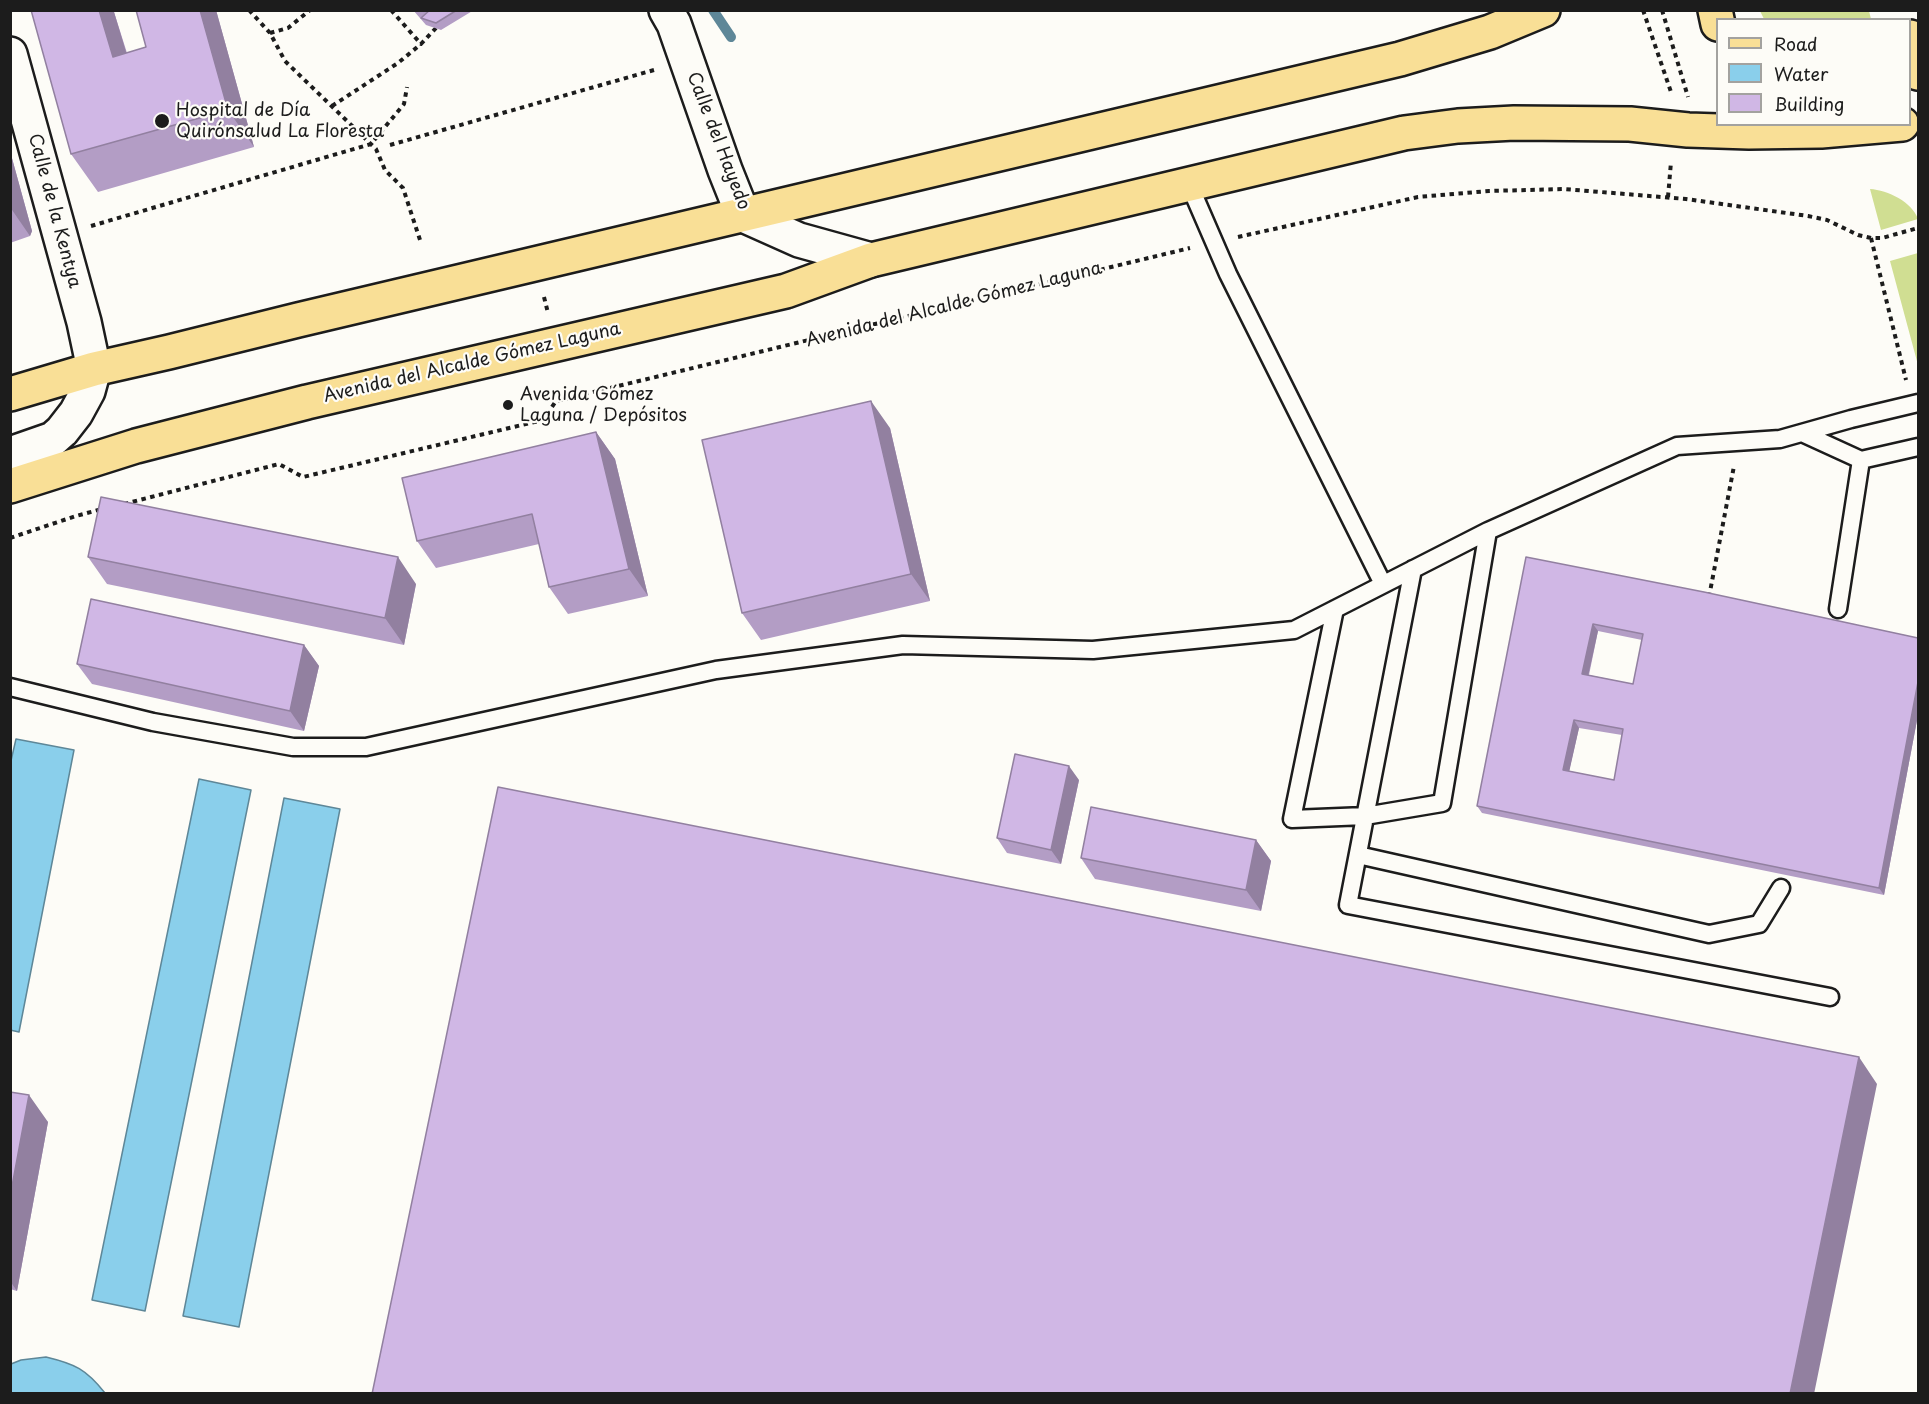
<!DOCTYPE html>
<meta charset="utf-8">
<style>
body{margin:0}
#map{position:relative;width:1929px;height:1404px;overflow:hidden;background:#fdfcf7;font-family:"Playpen Sans",sans-serif}
canvas{display:block}
.frame{position:absolute;inset:0;border:12px solid #1c1c1c;pointer-events:none}
.legend{position:absolute;left:1716px;top:18px;width:195px;height:108px;box-sizing:border-box;background:#fdfcf7;border:2px solid #a3a29f;margin:0;padding:8px 10px;list-style:none;font-size:18px;color:#1c1c1c}
.legend li{display:flex;align-items:center;gap:12px;height:30px}
.legend b{width:30px;border:2px solid #a3a29f}
</style>
<div id="map">
<canvas width="1929" height="1404"></canvas>
<div class="frame"></div>
<ul class="legend">
<li><b style="height:8px;background:#f9df96"></b>Road</li>
<li><b style="height:16px;background:#8acfeb"></b>Water</li>
<li><b style="height:16px;background:#d0b7e5"></b>Building</li>
</ul>
</div>
<script>
const ctx = document.querySelector('canvas').getContext('2d');
ctx.lineJoin = 'round';
function fillPath(path, color) {
  ctx.fillStyle = color;
  ctx.fill(path, 'evenodd');
}
function strokePath(path, color, width, dash) {
  ctx.strokeStyle = color;
  ctx.lineWidth = width;
  ctx.lineCap = dash ? 'butt' : 'round';
  ctx.setLineDash(dash || []);
  ctx.stroke(path);
}
function label(font, color, halo, rows, align = 'center') {
  ctx.font = font + ' "Playpen Sans",sans-serif';
  ctx.lineWidth = 4.5;
  ctx.setLineDash([]);
  ctx.textBaseline = 'middle';
  ctx.strokeStyle = halo;
  ctx.fillStyle = color;
  for (const [text, x, y, turn = 0] of rows) {
    ctx.save();
    ctx.translate(x, y);
    ctx.rotate((+turn || 0) * Math.PI / 180);
    ctx.textAlign = isNaN(turn) ? turn : align;
    if (halo) ctx.strokeText(text, 0, 0);
    ctx.fillText(text, 0, 0);
    ctx.restore();
  }
}
fillPath(new Path2D(`
 M1760,11H1869L1871,19H1764Z
 M1870,189C1888,190 1912,202 1918,219L1881,230Z
 M1918,253V365L1890,261Z`), '#d0de92');
const water = new Path2D(`
 M16,739L74,750L19,1032L10,1030V765Z
 M199,779L251,790L145,1311L92,1300Z
 M284,798L340,809L239,1327L183,1316Z
 M46,1357C75,1364 86,1369 105,1393H11V1364L21,1360Z`);
fillPath(water, '#8acfeb');
strokePath(water, '#5e8798', 1.5);
strokePath(new Path2D(`
 M713,10L731,37`), '#5e8798', 10);
const lane = new Path2D(`
 M1189,184L1228,274L1383,584
 M1802,433L1861,460L1918,447
 M1413,569L1348,905L1830,997
 M1335,609L1292,819L1365,816L1442,803L1488,531
 M1838,609L1861,460
 M10,687L153,722L293,747H366L716,670L903,645L1093,650L1294,630L1488,531L1677,446L1780,439L1851,419L1918,403
 M1358,855L1709,934L1759,924L1781,888`);
const street = new Path2D(`
 M666,10L674,24L725,170L743,215L799,240L871,260
 M10,54L84,322L94,369L88,391L76,413L62,431L53,439L10,454`);
const primary = new Path2D(`
 M1715,10L1718,24
 M10,394L94,369L169,352L298,320L1400,59L1490,32L1543,10
 M10,486L136,446L307,402L786,291L871,260L1404,133L1458,126L1514,123L1630,124L1688,130L1749,132L1821,131L1902,124`);
const highway = new Path2D(`
 M1910,37L1918,73`);
strokePath(lane, '#1c1c1c', 21);
strokePath(street, '#1c1c1c', 38);
strokePath(primary, '#1c1c1c', 38);
strokePath(highway, '#1c1c1c', 38);
strokePath(new Path2D(`
 M249,10L270,33L285,61L376,149L385,170L403,188L420,240
 M391,10L421,44L436,28
 M1643,10L1672,95
 M1662,10L1688,97
 M270,33L288,28L310,10
 M332,106L398,63L421,44
 M390,145L654,70
 M1668,197L1671,162
 M91,226L371,144L404,104L407,87
 M1238,237L1418,197L1489,191L1564,189L1686,199L1808,216L1827,220L1858,235L1871,238H1882L1918,228
 M1871,238L1906,380
 M544,297L548,313
 M124,504L279,464L303,477L543,420L556,401L1190,248
 M10,538L76,516L102,509
 M1709,597L1734,466`), '#1c1c1c', 4, [4.5, 4.5]);
strokePath(lane, '#fdfcf7', 16);
strokePath(street, '#fdfcf7', 33);
strokePath(primary, '#f9df96', 33);
strokePath(highway, '#f9df96', 33);
fillPath(new Path2D(`
 M31,10H119L114,12L127,53L146,47L136,10H216L254,147L98,192L71,154Z
 M413,10H474L441,30L426,25Z
 M10,151L32,231L30,236L10,243Z
 M890,428L930,601L761,640L742,613Z
 M596,432L615,459L648,596L568,614L549,587L539,544L436,568L417,541Z
 M88,557L416,584L404,645L107,584Z
 M1526,557L1918,638V715L1884,895L1482,813L1477,806ZM1598,631L1642,640L1633,684L1589,675ZM1579,728L1622,735L1614,780L1569,771Z
 M304,645L319,666L304,731L92,684L77,664Z
 M1079,780L1061,864L1007,853L997,838Z
 M1256,840L1271,861L1261,911L1095,879L1081,858Z
 M10,1092L48,1122L17,1291L10,1289Z`), '#b39dc5');
fillPath(new Path2D(`
 M99,10H113L114,12L139,95L113,57Z
 M200,10H216L254,147L228,110Z
 M10,151L32,231L30,236L10,207Z
 M871,401L890,428L930,601L911,574Z
 M596,432L615,459L648,596L629,569Z
 M398,557L416,584L404,645L385,618Z
 M1593,624L1598,631L1587,681L1582,674Z
 M304,645L319,666L304,731L290,711Z
 M1918,682V715L1884,895L1879,888Z
 M1574,720L1579,728L1568,777L1563,770Z
 M1069,766L1079,780L1061,864L1051,850Z
 M1256,840L1271,861L1261,911L1246,890Z
 M1859,1057L1877,1084L1814,1394H1790Z
 M29,1095L48,1122L17,1291L10,1281V1197Z`), '#9280a0');
const building = new Path2D(`
 M31,10H99L113,57L146,47L136,10H200L228,110L71,154Z
 M430,10H457L436,23L421,18Z
 M871,401L911,574L742,613L702,440Z
 M596,432L629,569L549,587L532,514L417,541L402,478Z
 M101,497L398,557L385,618L88,557Z
 M1526,557L1704,592L1918,638V682L1879,888L1477,806ZM1593,624L1643,634L1633,684L1582,674ZM1574,720L1623,729L1614,780L1563,770Z
 M91,599L304,645L290,711L77,664Z
 M1015,754L1069,766L1051,850L997,838Z
 M498,787L1859,1057L1790,1394H372Z
 M1091,807L1256,840L1246,890L1081,858Z
 M10,1092L29,1095L10,1197Z`);
fillPath(building, '#d0b7e5');
strokePath(building, '#9280a0', 1.5);
for (const [x, y, r, color] of [
 [162,121,8,"#1c1c1c"],
 [508,405,6,"#1c1c1c"]
]) {
  const dot = new Path2D();
  dot.arc(x, y, r, 0, 2 * Math.PI);
  ctx.fillStyle = color;
  ctx.fill(dot);
  strokePath(dot, '#fdfcf7', 2);
}
label('18px', '#1c1c1c', '#fdfcf7', [
 ["Hospital de Día",176,111],
 ["Quirónsalud La Floresta",176,132],
 ["Avenida Gómez",520,395],
 ["Laguna / Depósitos",520,416]
], 'left');
label('18px', '#1c1c1c', '#fdfcf7', [
 ["Calle del Hayedo",718,141,69],
 ["Calle de la Kentya",54,211,75],
 ["Avenida del Alcalde Gómez Laguna",954,305,-14],
 ["Avenida del Alcalde Gómez Laguna",472,363,-13]
]);
</script>
